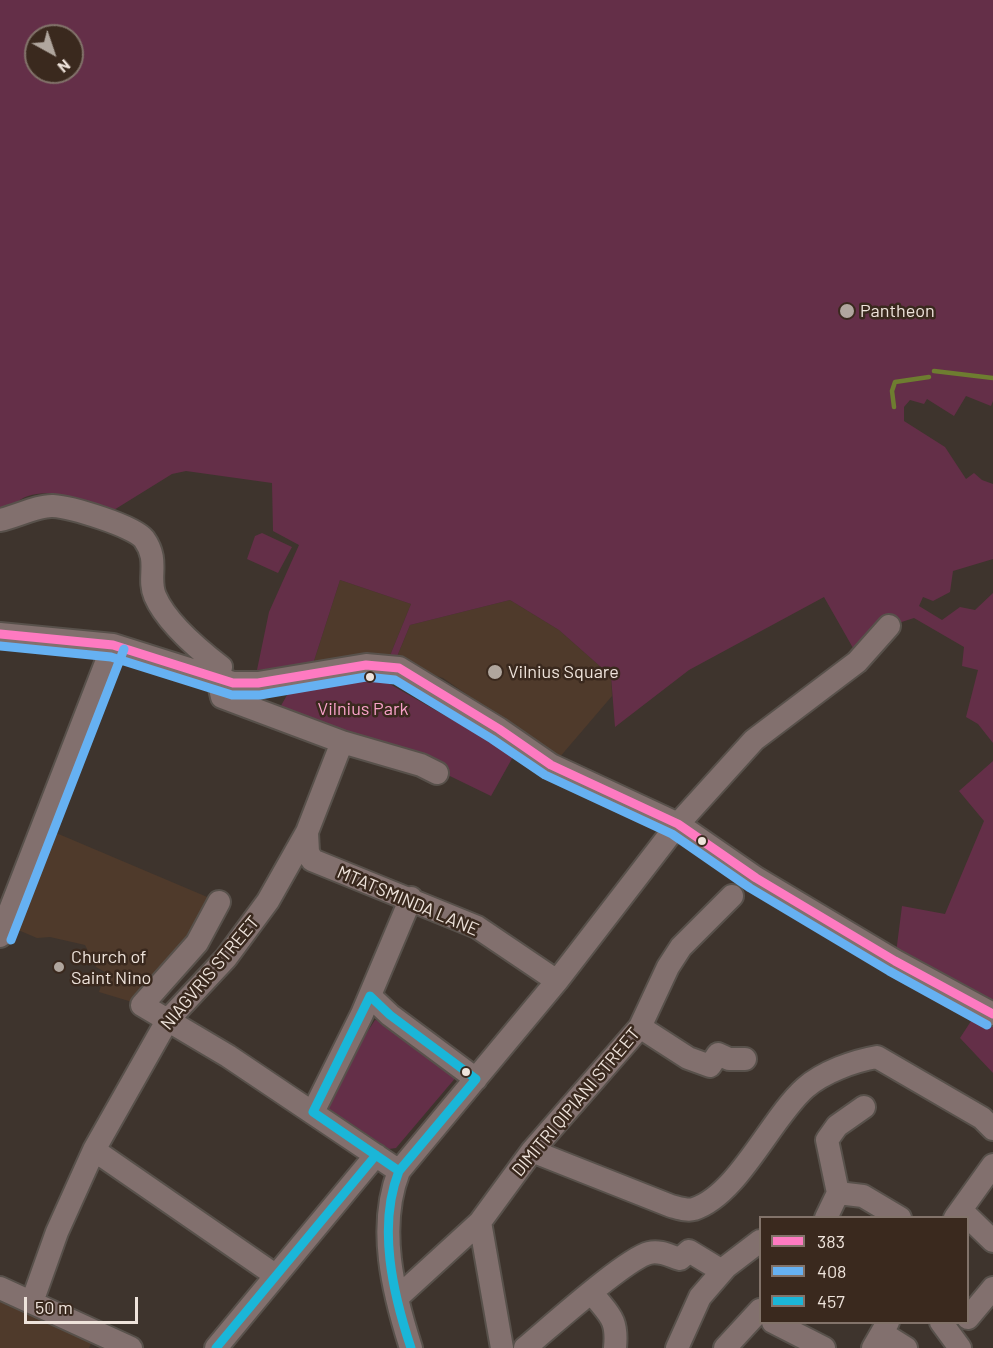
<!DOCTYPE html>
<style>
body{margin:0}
#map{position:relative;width:993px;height:1348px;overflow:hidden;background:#3e342d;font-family:Barlow,sans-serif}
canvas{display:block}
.legend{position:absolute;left:759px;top:1216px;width:210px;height:108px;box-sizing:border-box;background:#3a291e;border:2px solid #82736a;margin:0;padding:8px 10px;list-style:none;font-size:18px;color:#eee3db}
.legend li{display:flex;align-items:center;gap:12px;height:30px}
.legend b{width:30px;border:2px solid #82736a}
.north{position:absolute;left:24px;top:24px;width:60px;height:60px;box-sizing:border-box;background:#3a291e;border:2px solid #82736a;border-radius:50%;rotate:140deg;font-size:16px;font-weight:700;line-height:24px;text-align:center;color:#eee3db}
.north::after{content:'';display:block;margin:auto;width:21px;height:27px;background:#b0a69e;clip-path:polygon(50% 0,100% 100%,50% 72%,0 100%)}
.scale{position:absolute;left:24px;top:1297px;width:114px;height:27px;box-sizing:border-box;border:3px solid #eee3db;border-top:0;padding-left:8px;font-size:18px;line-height:21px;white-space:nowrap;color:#eee3db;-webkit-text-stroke:4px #3a291e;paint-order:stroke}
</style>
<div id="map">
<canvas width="993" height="1348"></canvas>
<ul class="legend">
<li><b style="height:8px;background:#fe7ac1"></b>383</li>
<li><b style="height:8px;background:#66b1f2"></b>408</li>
<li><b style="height:8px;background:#1ab6d8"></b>457</li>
</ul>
<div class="north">N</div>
<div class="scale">50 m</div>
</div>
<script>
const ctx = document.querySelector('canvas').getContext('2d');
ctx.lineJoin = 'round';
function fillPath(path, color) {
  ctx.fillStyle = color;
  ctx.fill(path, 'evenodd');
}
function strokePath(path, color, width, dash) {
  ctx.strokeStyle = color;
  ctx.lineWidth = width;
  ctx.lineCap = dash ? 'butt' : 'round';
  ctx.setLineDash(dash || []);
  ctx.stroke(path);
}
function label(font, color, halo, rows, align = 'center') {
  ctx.font = font + ' Barlow,sans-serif';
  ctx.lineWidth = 5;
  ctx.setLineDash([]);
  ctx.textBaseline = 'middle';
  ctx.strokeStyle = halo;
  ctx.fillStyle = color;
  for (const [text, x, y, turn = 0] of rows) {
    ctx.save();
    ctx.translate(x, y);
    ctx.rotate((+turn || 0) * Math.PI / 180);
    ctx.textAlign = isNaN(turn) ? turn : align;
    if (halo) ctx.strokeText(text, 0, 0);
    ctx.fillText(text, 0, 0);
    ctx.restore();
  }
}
fillPath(new Path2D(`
 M340,580L411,604L387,663L313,664Z
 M510,600L559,630L611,676L612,696L559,758L443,678L394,664L410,625Z
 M42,827L219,902L142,1005L99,992L105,972L96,967L85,945L50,937L37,938L4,924Z
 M0,1300L92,1341L89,1348H0Z`), '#4f3a2b');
fillPath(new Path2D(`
 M0,0H993V401L991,406L966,396L954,416L927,399L924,404L910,400L904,407V421L945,447L966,479L974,473L982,480L993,484V559L953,571L950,592L933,601L923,597L919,606L942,620L960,607L975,610L993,593V743L978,724L966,717L978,670L962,666L964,647L914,618L889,626L857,655L824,597L689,670L615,727L611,676L559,630L510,600L410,625L396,659L387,663L411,604L340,580L313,664L257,670L269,612L299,545L273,531L272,483L186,471L172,474L109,513C84,502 55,487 28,496C17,499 12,510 0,511ZM36,36H72V72H36Z
 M262,533L292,547L278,573L247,559L255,536Z
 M361,674L388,683L514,755L491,796L421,762L278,711L291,688Z
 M993,761V1073L960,1038L973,1018V1012L895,961L902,906L945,914L984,821L959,791Z
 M375,1020L383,1021L457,1076L396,1148L389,1149L321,1104Z`), '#642f48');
strokePath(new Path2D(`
 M934,371L993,378
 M894,407L892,391L895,382L929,377`), '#6e7d30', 4.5);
const minor = new Path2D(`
 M0,520C15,517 39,505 53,506C71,507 134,526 144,539C160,561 147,577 155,596C166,622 199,650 221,667L218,680L222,697L342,742L421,765L437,773
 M0,634L113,645L233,683H258L366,665L399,668L499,729L551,765L678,824L756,878L895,961L993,1014
 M307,832L308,852L312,860L477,927L557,981
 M219,902L197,943L142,1005L228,1056L399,1171
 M0,936L113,645
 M370,996L390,1015L476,1079
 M640,1027L688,1058L710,1066L718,1054L729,1059H745
 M313,1112L362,1014L411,898
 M94,1150L275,1275
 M532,1151L671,1206C679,1208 687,1211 694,1209C738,1195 771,1118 805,1088C823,1072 854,1061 877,1057L982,1118L993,1129
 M838,1193L863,1196L900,1218
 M962,1211L993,1241
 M826,1218L838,1193L827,1140L837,1126L864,1107
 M955,1218L993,1165
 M0,1288L131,1348
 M592,1293C609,1315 618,1318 615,1348
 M397,1298L480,1222
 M32,1302L57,1232L94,1150L167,1021L226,958L268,901L307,832L342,742
 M968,1318L993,1288
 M773,1322L824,1348
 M941,1322L960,1348
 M882,1333L906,1348
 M216,1348L376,1155
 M411,1348C393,1292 377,1227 399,1171L557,981L678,824L754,740L857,662L889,626
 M502,1348L480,1222L532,1151L640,1027L668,967L681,947L732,896
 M525,1348C548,1329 625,1259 649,1253C660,1250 670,1256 680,1259L689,1251L722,1271
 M677,1348L700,1297L726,1267L760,1241
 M725,1348L760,1310
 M873,1348L888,1322`);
strokePath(minor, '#58514b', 26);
strokePath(minor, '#82706e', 22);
strokePath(new Path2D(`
 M0,634L113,645L233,683H258L366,665L399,668L499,729L551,765L678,824L756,878L895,961L993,1014`), '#fe7ac1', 9);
strokePath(new Path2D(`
 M0,646L111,657L232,695H260L366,677L395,680L492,739L545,775L672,834L750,888L889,971L987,1025
 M11,940L124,649`), '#66b1f2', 9);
strokePath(new Path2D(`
 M370,996L390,1015L476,1079L399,1171L313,1112Z
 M399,1171C377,1226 393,1294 411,1348
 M216,1348L376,1155`), '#1ab6d8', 9);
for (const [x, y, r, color] of [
 [847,311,8,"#b0a69e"],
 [495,672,8,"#b0a69e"],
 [370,677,5,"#eee3db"],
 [702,841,5,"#eee3db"],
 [59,967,6,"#b0a69e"],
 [466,1072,5,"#eee3db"]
]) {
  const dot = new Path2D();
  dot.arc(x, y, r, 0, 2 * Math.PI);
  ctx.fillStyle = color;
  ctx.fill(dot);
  strokePath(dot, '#3a291e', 2);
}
label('18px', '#eee3db', '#3a291e', [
 ["Pantheon",860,311],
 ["Vilnius Square",508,672],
 ["Church of",71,957],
 ["Saint Nino",71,978]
], 'left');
label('18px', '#f9a2c9', '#3a291e', [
 ["Vilnius Park",363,709]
]);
label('18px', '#eee3db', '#3a291e', [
 ["MTATSMINDA LANE",408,901,23],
 ["NIAGVRIS STREET",210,973,-50],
 ["DIMITRI QIPIANI STREET",576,1102,-50]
]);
</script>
